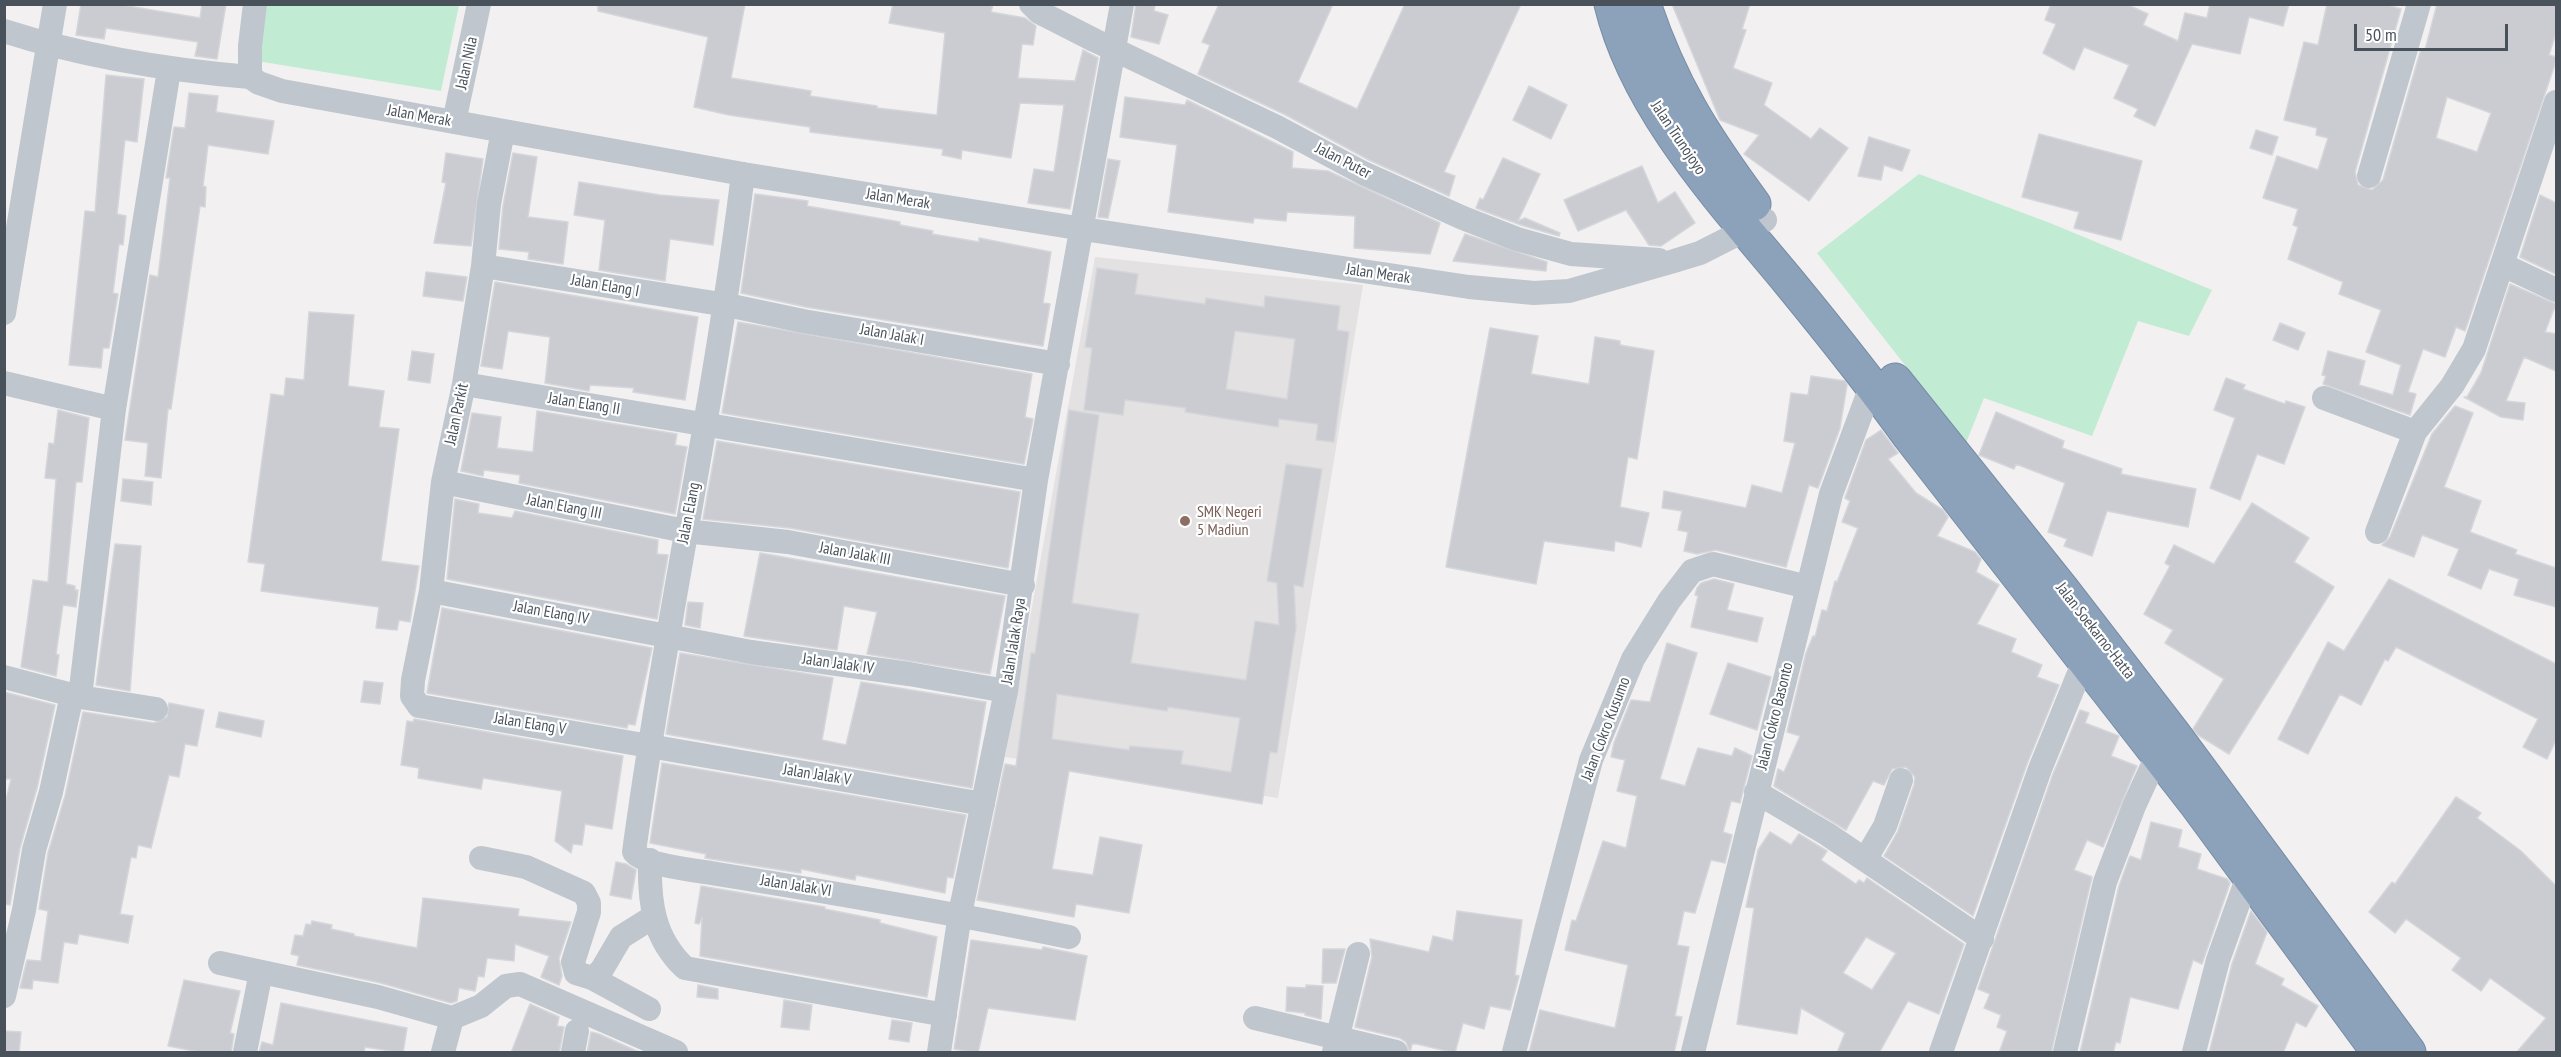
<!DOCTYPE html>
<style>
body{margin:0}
#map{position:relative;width:2561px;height:1057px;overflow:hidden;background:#f2f0f0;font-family:"PT Sans Narrow",sans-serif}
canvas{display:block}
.frame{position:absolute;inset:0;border:6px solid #49525b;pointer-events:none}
.scale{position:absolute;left:2354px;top:24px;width:154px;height:27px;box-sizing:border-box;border:3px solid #49525b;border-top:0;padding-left:8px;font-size:18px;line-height:21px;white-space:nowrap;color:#49525b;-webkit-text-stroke:4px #fff;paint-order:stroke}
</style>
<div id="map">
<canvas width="2561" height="1057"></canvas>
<div class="frame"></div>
<div class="scale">50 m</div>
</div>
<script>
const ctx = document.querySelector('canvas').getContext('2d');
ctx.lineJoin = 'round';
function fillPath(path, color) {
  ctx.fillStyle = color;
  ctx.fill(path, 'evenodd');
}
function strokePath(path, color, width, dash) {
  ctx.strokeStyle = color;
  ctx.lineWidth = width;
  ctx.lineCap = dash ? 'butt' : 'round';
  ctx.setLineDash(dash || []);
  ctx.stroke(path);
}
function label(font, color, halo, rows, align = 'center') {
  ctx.font = font + ' "PT Sans Narrow",sans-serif';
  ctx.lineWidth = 4.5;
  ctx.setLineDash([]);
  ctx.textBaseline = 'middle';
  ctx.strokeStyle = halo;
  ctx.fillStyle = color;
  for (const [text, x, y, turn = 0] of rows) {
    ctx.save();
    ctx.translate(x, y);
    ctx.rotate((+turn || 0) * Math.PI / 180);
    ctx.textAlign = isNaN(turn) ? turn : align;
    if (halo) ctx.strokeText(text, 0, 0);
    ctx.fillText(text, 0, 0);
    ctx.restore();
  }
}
fillPath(new Path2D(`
 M1095,257L1363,285L1278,798L1005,757Z`), '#e3e1e1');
fillPath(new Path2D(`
 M266,5H459L441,91L257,61Z
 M1919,174L2050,223L2212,290L2189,336L2138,321L2092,436L1984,398L1966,443L1817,253Z`), '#c2ebd4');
const building = new Path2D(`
 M81,4H116L200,18L202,4H226L217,59L195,56L198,42L106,28L104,39L76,35Z
 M598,4H745L731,78L811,91L810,96L877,106V108L937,115L945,33L889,23L893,4H993L991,12L1025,18L1036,26L1033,45L1022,44L1018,78L1075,81L1083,50L1098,58L1070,209L1028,203L1034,169L1054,172L1064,105L1020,103L1011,158L962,150L961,159L942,155L943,149L810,132V127L729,115L694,107L708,37L598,11Z
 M1136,4H1155L1154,11L1168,15L1159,44L1131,37Z
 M1219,4H1333L1298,82L1357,109L1405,4H1521L1444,172L1455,176L1449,196L1369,160L1284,114L1198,74L1210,45L1202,42Z
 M1672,4H1750L1742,29L1746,30L1733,68L1772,83L1764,105L1811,139L1820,128L1848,148L1809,201L1744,154L1759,135L1720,120Z
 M2051,4H2126L2148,14L2143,25L2178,41L2185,13L2207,18L2210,4H2289L2283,26L2249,17L2240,54L2192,44L2155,126L2134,116L2138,109L2114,98L2129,65L2084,47L2074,70L2043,53L2056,24L2045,20Z
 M2327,4H2384L2401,9L2355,172L2358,185L2372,190L2383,180L2421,49L2425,50L2437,4H2556V33L2549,55L2556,57V61L2465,331L2456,327L2445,357L2423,349L2408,392L2416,394L2410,415L2323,384L2326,376L2322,375L2328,351L2365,361L2359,385L2393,395L2401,365L2366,352L2381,310L2339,294L2343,282L2288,259L2298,227L2293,225L2298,209L2263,198L2277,156L2318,170L2328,138L2316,135L2317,128L2284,120L2304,42L2318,45ZM2447,97L2491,113L2477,152L2436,138Z
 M106,75L144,79L137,142L125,140L117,214L126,216L123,245L119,244L113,293L118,294L109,348H103L101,368L69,365L85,211L95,212Z
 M1529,86L1567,105L1551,139L1513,120Z
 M189,93L218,96L216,112L274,121L268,154L208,145L203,186L206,187L205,207L200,206L171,409H168L161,478L145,476L148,443L125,440L150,275L158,277L170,178H166L174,127L185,128Z
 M1125,97L1185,105L1187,100L1293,152L1292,168L1328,171L1440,223L1430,254L1354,248L1355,216L1287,212L1286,221L1254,218L1253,223L1168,212L1177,145L1120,137Z
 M2256,130L2278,137L2272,155L2250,148Z
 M2039,134L2142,161L2121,240L2074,228L2079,212L2022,197Z
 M1869,137L1910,150L1902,171L1884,165L1881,180L1858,176Z
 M446,153L483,159L471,246L434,243L446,183L442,182Z
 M513,153L537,157L528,217L568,222L563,264L528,259L529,252L499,249L503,206Z
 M1503,158L1540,174L1518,221L1525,218L1560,233L1559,236L1521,225L1476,208L1480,198L1483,200Z
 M1108,159L1120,161L1108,218L1098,217Z
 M1642,166L1658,203L1675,192L1695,223L1661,246L1649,245L1626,210L1578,231L1564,200Z
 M579,182L660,195L719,200L713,245L670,239L665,281L599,270L605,220L574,215Z
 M755,194L808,201L807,206L900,222V225L933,231L932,234L979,242V238L1051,252L1043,303L1050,304L1043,346L806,307L741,293Z
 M2540,195L2556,203V274L2520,257Z
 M1465,234L1547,262L1546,271L1453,261Z
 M1097,268L1138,274L1135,294L1205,304L1206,298L1264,307L1265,296L1340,306L1337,330L1349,332L1334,442L1316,440L1318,424L1279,419L1278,427L1185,412L1186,408L1125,400L1123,415L1084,410L1092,348L1085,347ZM1235,331L1295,339L1287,399L1226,389Z
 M426,272L467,277L463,301L423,296Z
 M495,282L698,317L685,400L633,392L634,388L590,385L589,391L545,383L550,337L508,331L502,369L481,366Z
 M2510,284L2556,304L2545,332L2556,334V371L2524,357L2506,401L2525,403L2523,420L2501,417L2464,397H2467L2481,373Z
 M309,312L354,315L348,386L384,391L379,427L399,429L381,561L419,566L410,622L399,620L397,630L376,628L379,607L261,591L265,564L248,562L271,394L284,396L286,378L304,380Z
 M738,322L1032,374L1025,417L1033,419L1024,464L722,413Z
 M2280,323L2305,333L2298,350L2273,340Z
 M1490,328L1538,336L1531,374L1589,384L1595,337L1620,341V345L1654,351L1637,459L1628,457L1620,507L1649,513L1641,547L1615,541L1614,551L1544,541L1536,584L1446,567Z
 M412,351L434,354L430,383L408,380Z
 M1811,376L1845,381L1847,385L1840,428L1818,488L1809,485L1786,567L1716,550L1697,554L1684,551L1688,532L1678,530L1682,511L1662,508L1664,491L1746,508L1752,485L1782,493L1795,443L1784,441L1791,393L1808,395Z
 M2226,378L2245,385L2243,389L2285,404L2286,401L2305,407L2284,464L2257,454L2240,500L2210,488L2235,418L2214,410Z
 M2455,406L2473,413L2444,487L2481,501L2470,532L2517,550L2515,554L2556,568V607L2514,595L2519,579L2489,569L2481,589L2448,575L2459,549L2422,535L2414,557L2382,545L2390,537L2432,434Z
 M58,410L89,418L82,482H76L66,584L75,586V590H78L76,607L63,605L56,654L59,655L56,676L21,667L33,580L48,582L56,479L45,478L49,443L54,444Z
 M1069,410L1099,415L1072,603L1139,614L1131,663L1246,680L1255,621L1279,625L1277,583L1267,581L1286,464L1322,469L1303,587L1294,585L1296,628L1277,753L1270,752L1262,804L1069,771L1052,869L1093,875L1100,837L1142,845L1129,913L1076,904L1074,917L977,900L1005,764L1016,766L1031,653H1035ZM1057,694L1167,711L1168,707L1240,718L1231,772L1181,764L1183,751L1130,746L1129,750L1052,739Z
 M537,411L677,434L675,445L687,447L675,514L519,483L520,475L484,470L483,476L461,471L472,413L501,417L497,448L533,452Z
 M1996,412L2064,441L2062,448L2122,469L2121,474L2196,489L2188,527L2107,511L2092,556L2064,546L2067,539L2048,532L2065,483L2016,464L2014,469L1979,455Z
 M1881,430L1898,453L1888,459L1916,493L1943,510L1948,517L1937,536L1975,552L1981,559L1976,572L1999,585L1977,624L2016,639L2011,652L2042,665L2037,677L2059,685L2027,764L1973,916L1884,856L1898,831L1914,785L1915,777L1906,767L1892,769L1884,785L1873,781L1846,830L1774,786L1778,769L1784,772L1800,736L1787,732L1806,653L1813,636L1815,637L1822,610L1827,611L1835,581L1837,582L1858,528L1842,522L1850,501L1845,498L1866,440Z
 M717,441L1020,492L1008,568L790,528L703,519Z
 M123,479L153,482L151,505L121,501Z
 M455,499L479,504L478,513L512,518L515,511L658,540L657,554L668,555L657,619L447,579Z
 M2252,503L2309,538L2294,562L2334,587L2229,754L2198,735L2193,729L2224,679L2165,643L2173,630L2144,614L2170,566L2165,563L2174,545L2214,564Z
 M115,544L141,546L130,691L96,685Z
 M760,553L1005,596L990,674L867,654L877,612L844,606L837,650L744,636Z
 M1714,579L1734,584L1727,610L1763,618L1757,642L1691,627L1698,596L1695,595L1697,588L1701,583Z
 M2389,579L2556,664V740L2547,759L2523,747L2538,719L2396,647L2388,661L2385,659L2361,705L2340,694L2308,754L2278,739L2328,642L2344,651Z
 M688,602L703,603L700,628L685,625Z
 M442,608L652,648L635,725L628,724L627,728L427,693Z
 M1667,643L1697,653L1660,779L1685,786L1698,748L1732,756L1735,748L1752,756L1740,803L1731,801L1723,832L1732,835L1725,863L1711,860L1695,913L1684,911L1677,945L1689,947L1675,1016L1682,1017L1674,1053H1529L1540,1010L1615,1028L1628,965L1565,950L1572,920L1576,921L1603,841L1626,848L1637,796L1617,791L1625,760L1611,757L1614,743L1631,700L1650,702Z
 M680,653L833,678L822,740L846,745L861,682L986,702L972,788L666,734Z
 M1728,663L1771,677L1757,730L1710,714Z
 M364,681L383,683L380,704L361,702Z
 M4,692L55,705L37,788L20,848L10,905L4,904V808L11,779H4Z
 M169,703L204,710L197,746L185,744L179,777L169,775L151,848L138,845L136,858L131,857L120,914L133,916L128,943L79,934L77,944L64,942L58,983L33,980L32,989L20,988L27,960L41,961L48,911L39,909L48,853L65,796L83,712L154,723L167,717Z
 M2080,710L2089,713L2085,723L2119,736L2111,756L2137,766L2103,847L2087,840L2074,870L2092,877L2051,1053H1999L2007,1031L1997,1027L2001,1015L1984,1008L1990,994L1978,989L2053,774Z
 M219,712L264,721L261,737L216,727Z
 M414,719L623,756L612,829L585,824L582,845L573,844L571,853L555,841L562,791L483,778L481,789L418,778L419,768L401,765L407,721L413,722Z
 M662,763L966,815L953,878L947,877L945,893L856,875L855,880L801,869V873L705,858L706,854L650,843Z
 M2456,797L2481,813L2477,818L2521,851L2556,886V1053H2516L2546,1018L2490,978L2481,991L2452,970L2461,958L2406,919L2395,933L2369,912L2392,882L2395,884Z
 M2151,822L2182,830L2178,847L2201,854L2197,869L2227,879L2230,883L2202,964L2193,960L2178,1009L2130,997L2120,1043L2116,1042L2113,1053H2080L2119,886L2130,856L2141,860Z
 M1770,832L1791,845L1799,834L1827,851L1821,860L1856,884L1859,880L1864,883L1867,878L1964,944L1939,1014L1908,1001L1879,1053H1837L1845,1033L1801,1008L1797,1034L1737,1024L1754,908L1746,907L1758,850ZM1866,937L1896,953L1872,990L1843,973Z
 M616,862L626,864L636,870L631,899L610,895Z
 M701,886L825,907V909L880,920V923L937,937L927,997L700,956L702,918L699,924L695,923Z
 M423,898L519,909L518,916L571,922L559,958L562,976L559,985L541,977L549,956L515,944L514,961L487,958L484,977L478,976L475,991L459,988L457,1001L451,1003L381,983L297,965L299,956L291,954L295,935L303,936L306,924L311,925L312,921L332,925L331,929L354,934V936L417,948Z
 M1457,911L1522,920L1515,975L1519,976L1510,1010L1490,1006L1484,1029L1463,1023L1455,1053L1417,1044H1412L1410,1053L1406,1042L1400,1038L1355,1027L1372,957L1370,939L1429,952L1433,936L1453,941Z
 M2251,911L2267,932L2255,964L2284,979L2281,985L2318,1006L2306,1027L2296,1022L2283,1053H2209L2232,964Z
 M971,940L1042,950L1043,947L1087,956L1075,1020L988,1008L978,1053L954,1049Z
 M1323,949H1345L1336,983H1322Z
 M184,980L240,991L230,1033L234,1034L231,1053H204L168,1046Z
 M698,985L718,989V999L697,997Z
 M1306,985L1323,986L1321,1019L1305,1015V1013L1286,1011L1287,987L1306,988Z
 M784,1000L812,1005L809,1030L781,1027Z
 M281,1003L407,1028L403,1053L365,1047L364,1053H259L262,1042L273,1045Z
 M530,1004L559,1017L557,1026L564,1027L559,1053H511Z
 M892,1020L912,1023L909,1042L889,1039Z
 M4,1031L21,1032L19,1053H4Z
 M591,1032L599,1034L641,1053H587Z`);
fillPath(building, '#caccd2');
strokePath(building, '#d4d6da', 1.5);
const highway = new Path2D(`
 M1611,4C1636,109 1722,201 1789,282C1830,332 1871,383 1909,436L2195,803L2378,1052
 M1644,4C1671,85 1704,136 1754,204
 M1895,380L2063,590L2174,734L2409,1052`);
strokePath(highway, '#778ca6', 35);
strokePath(new Path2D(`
 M1031,4L1039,12L1094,40L1277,127L1363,173L1463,218L1517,239L1571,254L1659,260
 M4,31C85,57 167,70 250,77L259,83L282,91L743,174L1083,229L1469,287L1534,293L1569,291L1674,261L1700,253L1765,220
 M250,77V46L255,4
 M454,122L479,4
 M503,131L489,204L483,266L464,384L443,482L431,591L413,680L412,696L419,706L983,804
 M743,174C715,401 665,625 634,852C643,865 700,871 717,874C835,893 952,913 1069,937
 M2369,176L2419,4
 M2503,265L2556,290
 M483,266L727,305L803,321L1058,364
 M4,313L55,4
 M4,383L114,409
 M464,384L1036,480
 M2324,398L2415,432
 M443,482L685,531L788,542L1023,585
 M2377,532L2415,432L2452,386L2474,349L2556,102
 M431,591L751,652L909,674L1006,691
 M4,677L80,697L156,709
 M80,697L114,409L169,70
 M1756,792L1827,834L1982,939
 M481,858L526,867L584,893L589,903V912L573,962L576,973L592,978L601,971L621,937L653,917
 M650,860C649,902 653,938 685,968L945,1015
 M1865,860L1885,826L1901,780
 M220,963L378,997L452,1018L481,1006L506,986L520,984L676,1052
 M592,978L649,1009
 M4,996L24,910L34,850L51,792L72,695
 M1255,1018L1396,1052
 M245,1052L261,972
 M443,1052L452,1018
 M573,1052L577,1031
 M939,1052L960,914L1006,691L1036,480L1122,4
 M1334,1052L1358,954
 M1514,1052L1591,760L1633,659L1669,601L1692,571L1713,564L1808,587
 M1693,1052L1831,494L1872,384
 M1941,1052L2040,769L2084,661
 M2065,1052L2105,882L2134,806L2157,756
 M2194,1052L2218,960L2248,876L2258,866`), '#bfc6cd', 24);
strokePath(highway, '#8ca1ba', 33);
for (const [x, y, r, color] of [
 [1185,521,6,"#8d6e63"]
]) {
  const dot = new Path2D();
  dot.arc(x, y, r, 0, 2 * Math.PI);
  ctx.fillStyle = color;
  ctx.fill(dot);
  strokePath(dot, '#fff', 2);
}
label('16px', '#49525b', '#fff', [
 ["Jalan Nila",467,63,-78],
 ["Jalan Merak",419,116,10],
 ["Jalan Trunojoyo",1678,138,56],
 ["Jalan Puter",1343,161,27],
 ["Jalan Merak",898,199,9],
 ["Jalan Merak",1378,274,8],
 ["Jalan Elang I",605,286,10],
 ["Jalan Jalak I",892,335,10],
 ["Jalan Elang II",584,404,9],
 ["Jalan Parkit",457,414,-78],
 ["Jalan Elang III",564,507,11],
 ["Jalan Elang",689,513,-79],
 ["Jalan Jalak III",855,554,10],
 ["Jalan Elang IV",551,613,10],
 ["Jalan Soekarno-Hatta",2095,631,52],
 ["Jalan Jalak Raya",1014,641,-81],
 ["Jalan Jalak IV",838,664,8],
 ["Jalan Cokro Basonto",1775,716,-76],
 ["Jalan Elang V",530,724,9],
 ["Jalan Cokro Kusumo",1606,729,-69],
 ["Jalan Jalak V",817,775,9],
 ["Jalan Jalak VI",796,886,9]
]);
label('16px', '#785e54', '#fff', [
 ["SMK Negeri",1197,512],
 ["5 Madiun",1197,530]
], 'left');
</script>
